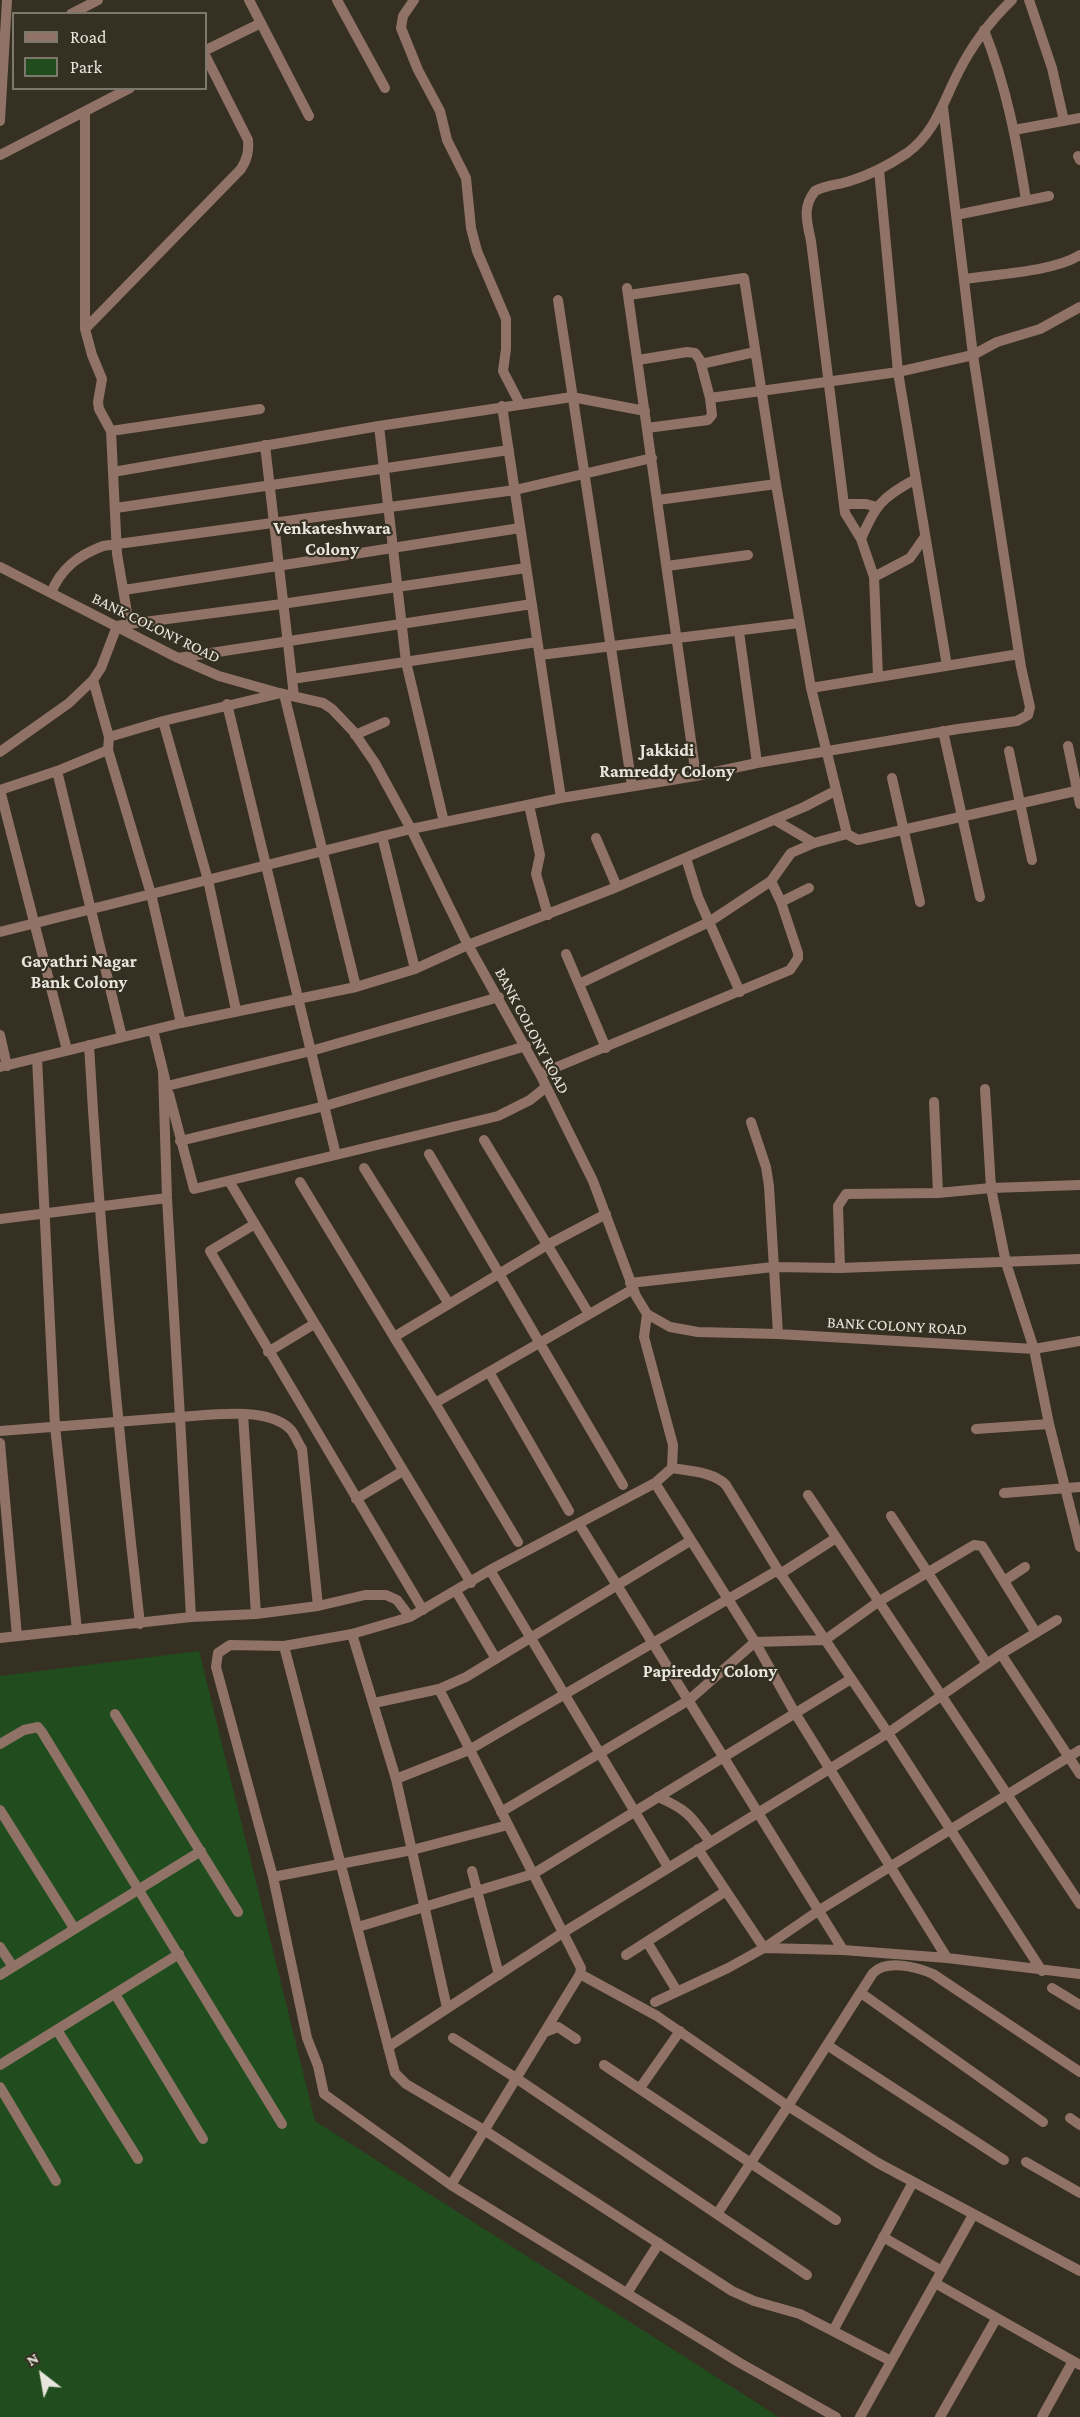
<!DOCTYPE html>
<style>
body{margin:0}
#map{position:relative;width:1080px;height:2417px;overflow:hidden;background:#353022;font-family:"Crimson Pro",serif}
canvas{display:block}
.legend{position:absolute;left:12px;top:12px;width:195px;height:78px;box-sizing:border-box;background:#353022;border:2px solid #7d786c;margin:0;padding:8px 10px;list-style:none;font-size:18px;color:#e8e5dc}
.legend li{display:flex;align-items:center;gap:12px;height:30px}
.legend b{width:30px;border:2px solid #7d786c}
.north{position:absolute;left:12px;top:2345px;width:60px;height:60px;-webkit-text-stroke:4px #353022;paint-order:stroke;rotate:329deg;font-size:16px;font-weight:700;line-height:24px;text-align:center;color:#e8e5dc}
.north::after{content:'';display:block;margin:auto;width:21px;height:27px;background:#e8e5dc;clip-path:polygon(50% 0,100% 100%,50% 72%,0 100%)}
</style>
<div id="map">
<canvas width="1080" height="2417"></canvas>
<ul class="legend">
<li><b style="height:8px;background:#907366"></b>Road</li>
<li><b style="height:16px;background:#214d1e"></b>Park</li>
</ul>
<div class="north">N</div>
</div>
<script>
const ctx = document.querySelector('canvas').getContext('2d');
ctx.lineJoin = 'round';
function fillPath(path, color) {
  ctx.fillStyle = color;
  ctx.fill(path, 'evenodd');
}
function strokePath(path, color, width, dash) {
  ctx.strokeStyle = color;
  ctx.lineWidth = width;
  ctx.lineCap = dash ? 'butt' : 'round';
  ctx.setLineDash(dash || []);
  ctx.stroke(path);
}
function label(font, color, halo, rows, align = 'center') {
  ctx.font = font + ' "Crimson Pro",serif';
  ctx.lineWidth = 4.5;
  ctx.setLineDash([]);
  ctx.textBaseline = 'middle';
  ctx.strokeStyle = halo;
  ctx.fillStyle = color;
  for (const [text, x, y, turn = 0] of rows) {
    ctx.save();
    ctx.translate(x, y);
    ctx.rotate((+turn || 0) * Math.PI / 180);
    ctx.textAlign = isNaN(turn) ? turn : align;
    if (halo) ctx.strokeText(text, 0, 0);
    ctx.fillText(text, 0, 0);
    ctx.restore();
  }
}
fillPath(new Path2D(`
 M199,1651L315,2121L779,2417H0V1676Z`), '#214d1e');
strokePath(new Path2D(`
 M249,0L309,116
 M337,0L385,88
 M414,0L403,16L401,28L418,70L440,111L447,140L466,178L471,228L477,251L506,319V349L503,371L520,404
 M1029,0L1052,68L1064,121
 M71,14L98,0
 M984,30C1006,85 1017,142 1026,200
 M206,50L261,23
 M0,121L7,0
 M1014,130L1080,118
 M0,155L130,88
 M1078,156L1080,160
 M879,170L898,372L947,666
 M956,215L1049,196
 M964,279C996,274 1053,272 1080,255
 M627,288L696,776
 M629,295L744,278L776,484L811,688L847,834L858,840L1080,790
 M558,300L632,786
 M85,329L241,169C247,159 249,152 248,140L206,57
 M638,360L687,352L695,353L700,360L710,398
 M701,364L755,352
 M502,406L561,798
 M379,426L406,662L444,822
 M647,428L708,420L712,415L710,398L898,372L973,355L997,342L1040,329L1080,307
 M111,431L260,409
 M265,445L294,696
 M113,472L379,426L572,397L645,411
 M658,500L776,484
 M844,504H866L877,507
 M116,508L509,450
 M861,539C875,506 882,497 914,480
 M667,566L748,555
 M0,567L178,658L219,676L279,693L323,703L332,709L353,731L375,763L411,829L468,945L540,1074L593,1181L636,1296L647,1314L670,1327L698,1332L778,1334L1034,1349L1080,1341
 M874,577L910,558L924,538
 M124,590L520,528
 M51,593C61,568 79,555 103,546L515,490L652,458
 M129,624L282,604L526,568
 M739,632L757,763
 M540,655L799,623
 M178,658L532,604
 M878,676L874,577L861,539L845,513L811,241C807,222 802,207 815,191C826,185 838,185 850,181C870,175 889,165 907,153C935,133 943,102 958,73C972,45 989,22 1012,0
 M292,679L537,642
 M93,680L109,737L108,750L151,894L181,1023
 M811,688L1019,654
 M284,694L356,987
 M227,704L336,1155
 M163,721L208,880L236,1010
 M943,731L980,897
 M355,735L385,722
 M109,737L163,721L277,694
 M1068,746L1080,804
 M1009,751L1032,860
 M0,752L69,703L93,680L101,668L117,626L129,624L117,554L111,431L99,409L98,402L102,379L92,355L85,329V112
 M57,771L122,1037
 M892,778L920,902
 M529,805L540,855L536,874L548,915
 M775,820L814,843
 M382,836L415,969
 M596,838L617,887
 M686,858L698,897L740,992
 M781,902L809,888
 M0,932L411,829L561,798L696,776L757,763L958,729L1017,721L1028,715L1030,707L1021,667L973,355L943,107
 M566,954L606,1048
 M579,984L709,922L771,881L791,853L814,843L847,834
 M153,1030L165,1079
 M0,1035L7,1066
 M89,1045C100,1238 118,1431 140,1624
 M67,1050L0,790L57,771L108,750
 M37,1058L55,1426L77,1630
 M0,1067L181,1023L356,987L415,969L468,945L617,887L804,807L835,791
 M163,1072L167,1198L180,1417C209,1415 268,1406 290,1429C295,1434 298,1443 302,1449L318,1606
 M540,1074L790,970L798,958V953L781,902L771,881
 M167,1086L311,1051L499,997
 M985,1089L991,1188L1080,1185
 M169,1094L194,1189L498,1116L530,1100L546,1087
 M934,1102L938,1193
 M751,1122L766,1167L769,1186L778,1334
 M484,1140L589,1314
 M180,1141L325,1106L526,1046
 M429,1154L623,1485
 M364,1168L449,1304
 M229,1181L471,1583
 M300,1182L394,1337
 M606,1214L547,1245L394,1337L435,1403L633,1289
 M0,1219L167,1198
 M255,1224L210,1251L423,1610
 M840,1268L838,1206L846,1194L938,1193L991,1188L1006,1263L1034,1349L1049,1424L1080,1547
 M630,1283L773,1267L840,1268L1080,1259
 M647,1314L644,1337L673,1445L672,1468L655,1483L490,1570L410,1617L352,1634L284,1646L230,1645L218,1653L216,1667L273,1877L307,2038L318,2066L324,2094L451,2185L740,2363L836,2417
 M268,1352L314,1324
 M489,1372L569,1511
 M435,1403L518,1542
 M243,1414L256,1614
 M976,1429L1049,1424
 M0,1431L180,1417L191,1617
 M0,1443L17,1636
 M672,1468C689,1471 714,1472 726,1485L778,1570L888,1733L1042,1971
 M655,1483L755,1642L795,1713L947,1958
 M1004,1493L1080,1487
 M808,1495L1080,1904
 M356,1499L403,1471
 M891,1516L987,1664
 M579,1524L843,1950
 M490,1570L668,1867
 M780,1574L836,1538
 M1004,1581L1025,1567
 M456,1591L496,1659
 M352,1634L396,1779L447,2008
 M0,1638L191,1617L256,1614L318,1606L365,1595H386L397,1600L410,1617
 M284,1646L395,2073L406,2084L484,2130L732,2291L754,2301L800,2314L891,2361
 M1001,1654L1080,1774
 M439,1689L581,1968L580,1974L451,2185
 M374,1703L439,1689L466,1677L690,1541
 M115,1714L238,1912
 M0,1744L24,1730L38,1727L42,1732L282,2124
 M396,1779L469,1750L778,1570
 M658,1797C688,1810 691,1816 710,1842
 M0,1810L74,1928
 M501,1812L689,1700L755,1642L825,1640L878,1602L974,1545L982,1546L1036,1633
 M698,1849L764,1948
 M472,1871L499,1975
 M273,1877L412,1850L508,1825
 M358,1927L533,1874L851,1679
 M647,1942L677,1991
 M0,1947L13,1967
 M764,1948L843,1950L947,1958L1080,1974
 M626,1955L726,1891
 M580,1974L657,2016L788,2106L873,1973C887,1959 917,1967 933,1974L1080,2072
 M0,1975L201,1851
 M1052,1988L1080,2005
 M861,1993L1043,2122
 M115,1994L203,2139
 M655,2002L728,1968L764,1948L818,1911L1080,1750
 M57,2030L138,2159
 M545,2032L558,2027L576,2039
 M453,2038L516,2078L807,2275
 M827,2045L1004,2160
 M388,2047L564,1932L888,1733L1001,1654L1057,1620
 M0,2065L179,1954
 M604,2065L836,2220
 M0,2087L56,2181
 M640,2088L680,2031
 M1070,2118L1080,2125
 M1026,2162L1080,2193
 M717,2214L788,2106L878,2163L1080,2271
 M883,2237L942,2271
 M935,2283L1080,2365
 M627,2293L659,2243
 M833,2331L913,2182
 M860,2417L973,2215
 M940,2417L996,2319
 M1042,2417L1073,2361`), '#907366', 10);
label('16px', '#e8e5dc', '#353022', [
 ["BANK COLONY ROAD",156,628,26],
 ["BANK COLONY ROAD",532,1031,62],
 ["BANK COLONY ROAD",897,1326,3]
]);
label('bold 18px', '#e8e5dc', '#353022', [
 ["Venkateshwara",332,528],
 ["Colony",332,549],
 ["Jakkidi",667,750],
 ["Ramreddy Colony",667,771],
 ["Gayathri Nagar",79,961],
 ["Bank Colony",79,982],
 ["Papireddy Colony",710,1671]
]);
</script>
